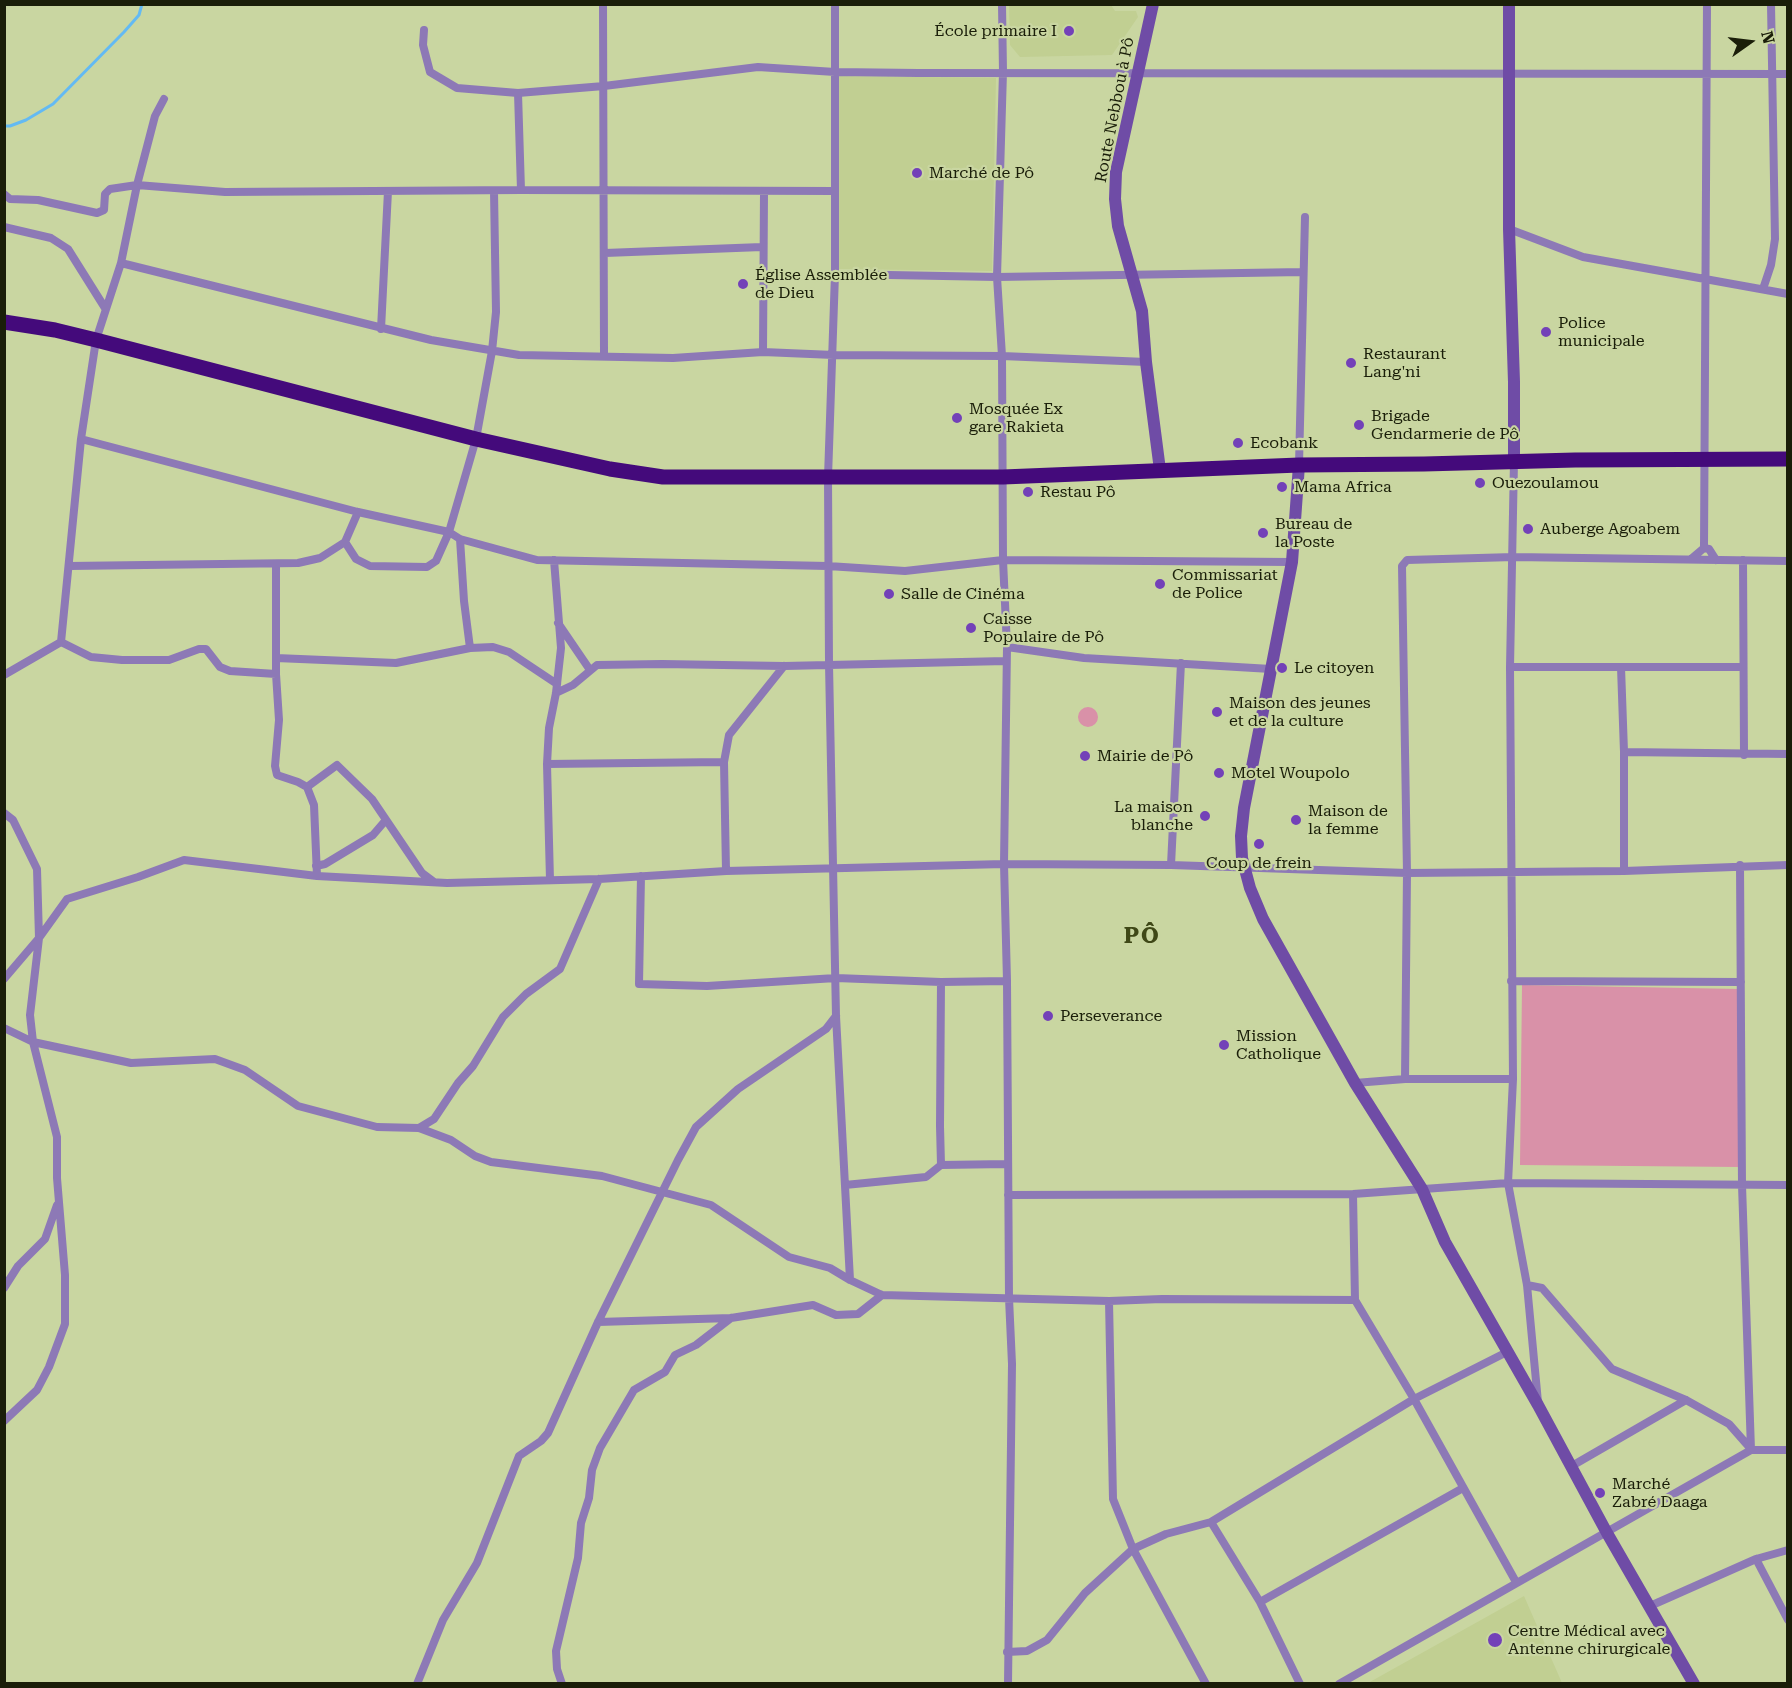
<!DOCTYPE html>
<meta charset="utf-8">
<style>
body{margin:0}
#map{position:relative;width:1792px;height:1688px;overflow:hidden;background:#c9d6a1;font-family:"Roboto Serif",serif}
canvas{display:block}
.frame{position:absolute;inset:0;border:6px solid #1a1e09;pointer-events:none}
.north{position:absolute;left:1720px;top:12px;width:60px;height:60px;-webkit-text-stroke:4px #c9d6a1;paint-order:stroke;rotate:76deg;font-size:16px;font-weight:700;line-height:24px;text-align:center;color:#1a1e09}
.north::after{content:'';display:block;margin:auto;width:21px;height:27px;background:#1a1e09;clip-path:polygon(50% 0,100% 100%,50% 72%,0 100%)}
</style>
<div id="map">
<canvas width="1792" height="1688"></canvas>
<div class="frame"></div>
<div class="north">N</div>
</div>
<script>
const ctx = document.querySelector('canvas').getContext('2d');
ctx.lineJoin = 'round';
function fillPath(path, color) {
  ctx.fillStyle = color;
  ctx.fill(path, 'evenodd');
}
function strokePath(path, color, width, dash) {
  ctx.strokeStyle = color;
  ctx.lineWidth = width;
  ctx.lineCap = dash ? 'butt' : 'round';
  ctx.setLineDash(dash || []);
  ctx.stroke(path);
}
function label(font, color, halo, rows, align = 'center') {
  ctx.font = font + ' "Roboto Serif",serif';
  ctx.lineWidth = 4.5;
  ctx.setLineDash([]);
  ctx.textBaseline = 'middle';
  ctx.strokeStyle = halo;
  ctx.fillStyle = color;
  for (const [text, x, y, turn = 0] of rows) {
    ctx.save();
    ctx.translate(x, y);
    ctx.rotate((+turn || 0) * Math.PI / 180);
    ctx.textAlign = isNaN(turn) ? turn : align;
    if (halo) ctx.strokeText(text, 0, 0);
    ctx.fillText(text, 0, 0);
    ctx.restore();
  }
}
fillPath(new Path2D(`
 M1009,5H1111L1115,11H1136L1138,17L1112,55L1020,57L1010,45Z
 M839,76L996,78L992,271L839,269Z
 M1524,1596L1562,1683H1368Z`), '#c1cf92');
fillPath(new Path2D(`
 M1078 717a10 10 0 1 1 20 0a10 10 0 1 1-20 0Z
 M1522,985L1740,989L1739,1167L1520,1165Z`), '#d991a8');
strokePath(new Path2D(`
 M4,126H10L26,120L53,104L124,32L139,15L142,4`), '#63baf3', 3);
strokePath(new Path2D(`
 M603,4L604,356
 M835,4V274L828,477L829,664L836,1016L850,1280
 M1002,4L1003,72L997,277L1002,356L1003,560L1007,647L1004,864L1007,981L1009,1298L1012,1364L1008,1684
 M424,30L423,45L430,72L457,88L518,93L604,86L758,67L835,72L918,73L1788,74
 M518,93L521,190
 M4,194L10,199L38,200L97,213L104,210L105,194L110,189L137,185L225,192L521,190L834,191
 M4,227L51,238L68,249L105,308
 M1509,229L1583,257L1788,294
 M605,253L762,247
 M121,263L431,340L519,355L673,358L763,352L834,355L1002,356L1146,362
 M835,274L997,277L1303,272
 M1763,289L1771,265L1775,239L1771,4
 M381,329L388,191
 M763,352L764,192
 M81,439L358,512L449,532L460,539L537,560L828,566L905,571L1003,560L1292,562
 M1514,461L1510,667L1513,1079L1508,1183L1527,1285L1538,1402
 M1299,465L1305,217
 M460,539L464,601L470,648
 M345,542L356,559L370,566L427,567L436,561L449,532L476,439L492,351L496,312L494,191
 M1704,548L1707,4
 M1691,559L1704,548L1709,549L1716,560
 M1743,560L1744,755
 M276,564V674L279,720L275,766L277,775L298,782L307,787L314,805L317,876
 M69,566L298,563L320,558L345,542L358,512
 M558,623L590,670
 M61,642L91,657L122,660H169L199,649H206L220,667L230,671L276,674
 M1007,647L1084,658L1271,669
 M276,658L396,663L470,648L493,647L509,652L557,684
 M1510,667H1743
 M1621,667L1624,752V871
 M4,675L61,642L81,439L96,340L121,263L137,185L155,116L164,99
 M556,693L573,685L597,665L662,664L784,666L1006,661
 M1624,752L1788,754
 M547,764L724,762
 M307,787L337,765L372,799L422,873L434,882
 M4,813L13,820L37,869L39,938L30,1015L33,1042L57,1137V1178L65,1275V1324L49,1367L37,1390L4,1421
 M1171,865L1181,663
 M1740,865L1742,1185L1751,1450
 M316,866L325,864L373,835L385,821
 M726,871L724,762L729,735L784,666
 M641,876L639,984L707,986L836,978L941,982L1007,981
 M550,880L547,764L549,728L556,693L561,648L554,560
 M4,979L39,938L67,899L138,877L184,860L317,876L447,883L599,879L726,871L1004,864L1171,865L1407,873L1624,871L1788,865
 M1511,981L1741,982
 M941,982L940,1126L941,1165
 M4,1028L33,1042L131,1063L215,1059L245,1070L298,1106L377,1127L419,1128L451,1140L475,1156L491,1162L602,1176L711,1205L789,1257L830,1268L850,1280L882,1295L1109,1301L1162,1299L1355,1300L1353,1194
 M1405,1079L1407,873L1402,566L1407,560L1514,557L1788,561
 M1355,1083L1405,1079H1513
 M419,1128L434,1119L458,1083L473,1066L503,1017L526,994L560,969L599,879
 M845,1185L926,1177L941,1165L1007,1164
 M1008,1195L1353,1194L1508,1183L1788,1185
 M1527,1285L1542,1288L1612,1369L1686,1400L1729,1424L1751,1449
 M4,1288L18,1266L45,1239L57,1205
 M1355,1300L1414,1399L1516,1582
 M1109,1301L1113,1499L1133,1549L1206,1684
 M598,1322L731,1318L813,1305L836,1315L858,1314L882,1295
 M1570,1467L1686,1400
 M1211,1522L1260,1602L1300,1684
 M1756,1559L1788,1620
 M1260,1602L1463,1488
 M1650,1606L1756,1559L1788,1550
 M1007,1652L1027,1651L1047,1640L1085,1593L1133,1549L1166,1534L1211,1522L1414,1399L1507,1352
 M417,1684L443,1620L477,1563L519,1456L541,1441L548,1433L598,1322L678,1160L696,1127L738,1089L826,1029L836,1016
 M562,1684L557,1669L556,1651L578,1558L581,1523L589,1498L592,1470L600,1448L634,1390L665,1372L675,1355L696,1345L731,1318
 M1339,1684L1751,1450H1788`), '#8d79b6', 8);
strokePath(new Path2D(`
 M1153,4L1116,172L1115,199L1118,226L1142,311L1146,362L1160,470
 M1509,4V229L1514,382V461
 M1299,465L1292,562L1244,808L1241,836L1242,858L1250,888L1263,919L1355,1083L1422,1189L1445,1242L1538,1405L1607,1533L1694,1684`), '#6f4ca6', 12);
strokePath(new Path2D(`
 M4,322L55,330L96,340L476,439L610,469L663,477H1003L1299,465L1424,464L1575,460L1788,459`), '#440a7b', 15);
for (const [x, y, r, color] of [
 [1069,31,6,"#7341b8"],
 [917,173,6,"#7341b8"],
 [743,284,6,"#7341b8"],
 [1546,332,6,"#7341b8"],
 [1351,363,6,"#7341b8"],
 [957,418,6,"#7341b8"],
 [1359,425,6,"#7341b8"],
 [1238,443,6,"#7341b8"],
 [1480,483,6,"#7341b8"],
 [1282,487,6,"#7341b8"],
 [1028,492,6,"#7341b8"],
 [1528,529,6,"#7341b8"],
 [1263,533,6,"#7341b8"],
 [1160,584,6,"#7341b8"],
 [889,594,6,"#7341b8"],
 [971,628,6,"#7341b8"],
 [1282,668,6,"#7341b8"],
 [1217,712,6,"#7341b8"],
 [1085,756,6,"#7341b8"],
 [1219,773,6,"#7341b8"],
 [1205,816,6,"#7341b8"],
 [1296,820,6,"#7341b8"],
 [1259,844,6,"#7341b8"],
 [1048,1016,6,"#7341b8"],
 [1224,1045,6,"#7341b8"],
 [1600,1493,6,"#7341b8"],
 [1495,1640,8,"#7341b8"]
]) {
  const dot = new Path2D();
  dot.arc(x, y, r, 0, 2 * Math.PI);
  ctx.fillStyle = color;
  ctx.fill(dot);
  strokePath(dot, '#c9d6a1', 2);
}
label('16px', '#1a1e09', '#c9d6a1', [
 ["École primaire I",1057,31,"right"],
 ["Marché de Pô",929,173],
 ["Église Assemblée",755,275],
 ["de Dieu",755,293],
 ["Police",1558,323],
 ["municipale",1558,341],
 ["Restaurant",1363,354],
 ["Lang'ni",1363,372],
 ["Mosquée Ex",969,409],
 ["gare Rakieta",969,427],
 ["Brigade",1371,416],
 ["Gendarmerie de Pô",1371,434],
 ["Ecobank",1250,443],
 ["Ouezoulamou",1492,483],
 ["Mama Africa",1294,487],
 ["Restau Pô",1040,492],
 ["Bureau de",1275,524],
 ["la Poste",1275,542],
 ["Auberge Agoabem",1540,529],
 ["Commissariat",1172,575],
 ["de Police",1172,593],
 ["Salle de Cinéma",901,594],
 ["Caisse",983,619],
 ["Populaire de Pô",983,637],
 ["Le citoyen",1294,668],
 ["Maison des jeunes",1229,703],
 ["et de la culture",1229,721],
 ["Mairie de Pô",1097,756],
 ["Motel Woupolo",1231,773],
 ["La maison",1193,807,"right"],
 ["blanche",1193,825,"right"],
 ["Maison de",1308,811],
 ["la femme",1308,829],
 ["Coup de frein",1259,863,"center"],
 ["Perseverance",1060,1016],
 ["Mission",1236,1036],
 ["Catholique",1236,1054],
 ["Marché",1612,1484],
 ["Zabré Daaga",1612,1502],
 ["Centre Médical avec",1508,1631],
 ["Antenne chirurgicale",1508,1649]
], 'left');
label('16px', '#1a1e09', '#c9d6a1', [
 ["Route Nebbou à Pô",1115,110,-79]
]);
ctx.letterSpacing = '1.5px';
label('bold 22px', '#3f4817', '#c9d6a1', [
 ["PÔ",1142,937]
]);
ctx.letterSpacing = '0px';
</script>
